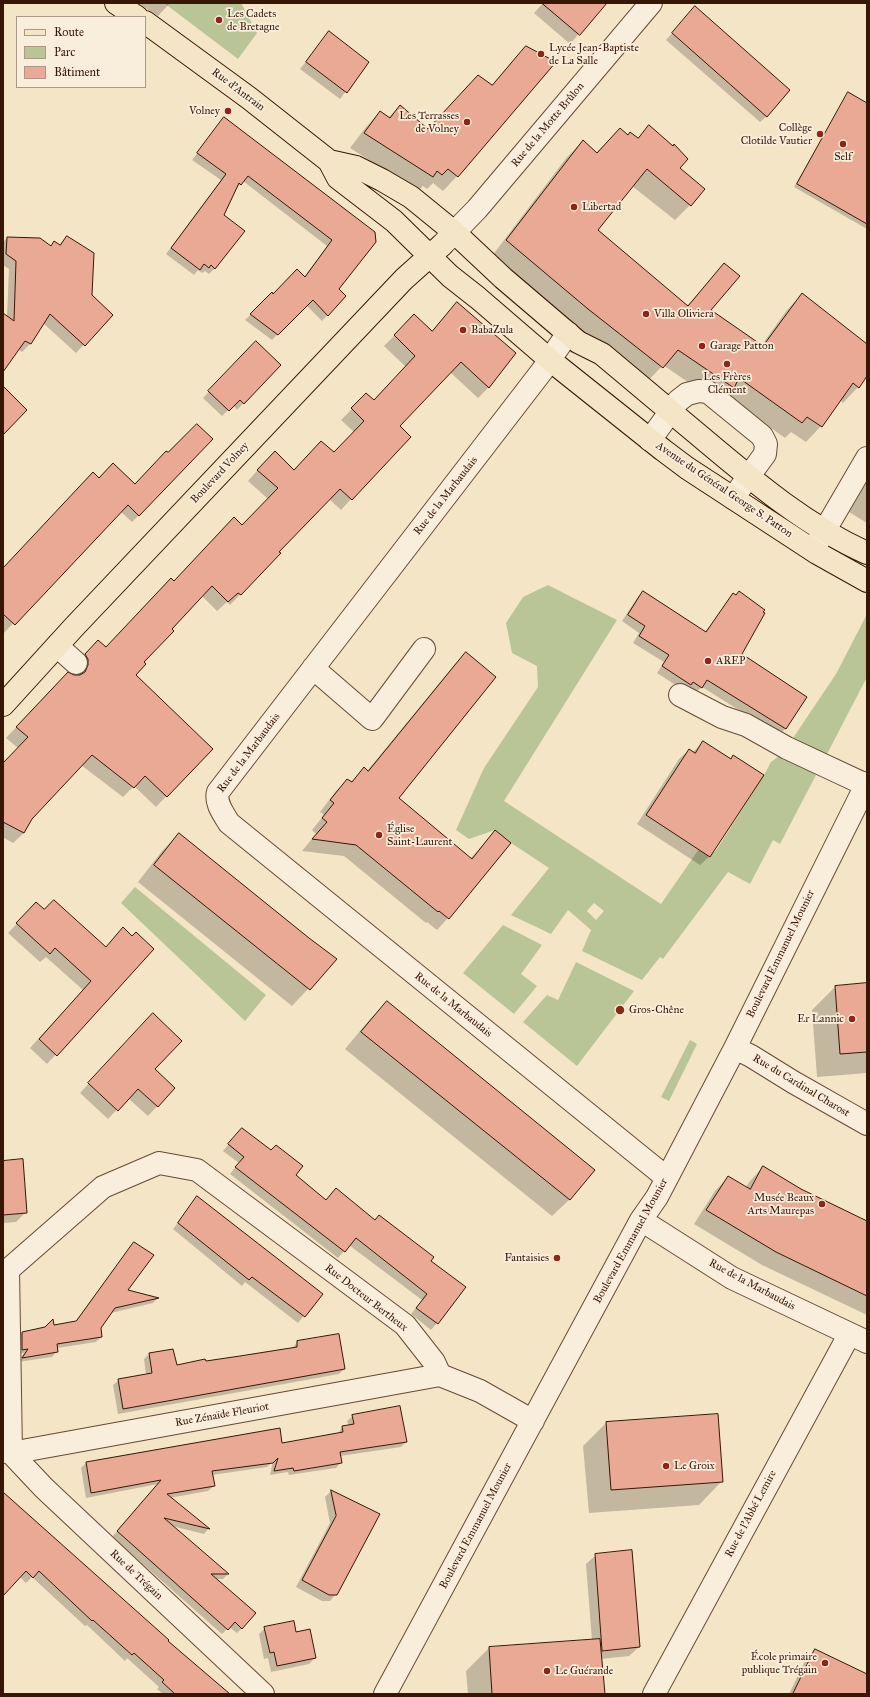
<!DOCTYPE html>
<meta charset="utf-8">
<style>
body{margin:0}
#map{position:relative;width:870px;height:1697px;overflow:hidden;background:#f5e5c7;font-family:"IM FELL Great Primer",serif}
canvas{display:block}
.frame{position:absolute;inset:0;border:4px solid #371606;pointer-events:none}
.legend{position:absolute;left:16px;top:16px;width:130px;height:72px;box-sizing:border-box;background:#f8eedb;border:1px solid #ab9886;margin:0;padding:5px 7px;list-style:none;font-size:12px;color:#371606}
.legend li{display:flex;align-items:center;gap:8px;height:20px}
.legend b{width:20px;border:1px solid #ab9886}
</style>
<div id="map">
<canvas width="870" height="1697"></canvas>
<div class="frame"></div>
<ul class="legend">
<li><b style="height:5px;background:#f5e5c7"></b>Route</li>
<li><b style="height:11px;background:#bac597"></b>Parc</li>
<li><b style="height:11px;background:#e9a994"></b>Bâtiment</li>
</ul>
</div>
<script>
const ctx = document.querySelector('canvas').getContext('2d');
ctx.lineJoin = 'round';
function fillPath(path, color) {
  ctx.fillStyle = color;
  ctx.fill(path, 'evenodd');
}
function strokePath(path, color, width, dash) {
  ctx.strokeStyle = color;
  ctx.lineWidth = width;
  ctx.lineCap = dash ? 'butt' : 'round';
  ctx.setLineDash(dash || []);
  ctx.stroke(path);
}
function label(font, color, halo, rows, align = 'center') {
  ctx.font = font + ' "IM FELL Great Primer",serif';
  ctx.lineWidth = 3.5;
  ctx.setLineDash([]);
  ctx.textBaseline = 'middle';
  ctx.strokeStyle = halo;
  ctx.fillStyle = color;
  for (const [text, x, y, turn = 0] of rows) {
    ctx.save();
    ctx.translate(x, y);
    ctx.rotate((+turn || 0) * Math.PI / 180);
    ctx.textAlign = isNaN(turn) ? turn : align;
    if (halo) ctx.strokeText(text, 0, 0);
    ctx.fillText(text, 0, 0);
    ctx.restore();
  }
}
fillPath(new Path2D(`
 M164,3H241L257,33L238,59Z
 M548,585L617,620L504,801L661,904L699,849L710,856L717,849L764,775L771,762L783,753L816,775L780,844L773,840L750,884L728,872L663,959L660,957L642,980L582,951L591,930L568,910L551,934L511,915L549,868L511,843L495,830L469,839L456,830L484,768L538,687L537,666L512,653L506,623L523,597ZM594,903L604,911L596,920L587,911Z
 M866,616L867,677L826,756L793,738L836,674Z
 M135,887L266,995L245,1021L121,903Z
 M503,925L542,945L521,974L537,986L514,1014L463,973Z
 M576,962L634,991L577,1066L523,1022L547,995L558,1000Z
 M690,1040L697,1044L669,1101L661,1097Z`), '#bac597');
fillPath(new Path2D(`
 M138,3H170L158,16Z
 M543,3H606L570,44L534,13Z
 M689,14L767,116L760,122L666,40Z
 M330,32L368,62L340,99L300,69Z
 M526,47L457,176L443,191L433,183L427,189L423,186L418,191L350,148L366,127L380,112L388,118L400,106L428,130L478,76L491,86Z
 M846,97L867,104V229L794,187Z
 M224,118L374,232L338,290L345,296L322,321L306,305L272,340L245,320L272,294L273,295L304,277L327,246L243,181L235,190L223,215L215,268L209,274L205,271L202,273L198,270L194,275L166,254L221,180L192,160Z
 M649,127L679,168L690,205L675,220L632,186L596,230L687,306L724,265L710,310L761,346L787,310L802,294L867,346V375L858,387L843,403L840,400L821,426L806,442L791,432L785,438L725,395L717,402L663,365L646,383L572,324L492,256L567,157L583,141L596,153L620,129L628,136L637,139Z
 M67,237L91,295L112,315L76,353L43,323L30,344L22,352L18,349L3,371V314L7,317L9,269L3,265V242L7,238L50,247L59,245Z
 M457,304L515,353L488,388L478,398L450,372L398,426L351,499L341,510L329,499L278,552L279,554L230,605L227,602L217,611L202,596L143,662L134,675L211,749L156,807L134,786L123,797L81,765L31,819L24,833L13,843L4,838L3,840V764L18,748L6,738L57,684L74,676H78V670L75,665L87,651L106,648L174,582L242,526L268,499L248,481L264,463L294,471L334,453L354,432L341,420L366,395L373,401L406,367L384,346L414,316L431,332Z
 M249,348L279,365L237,410L233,405L222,416L203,398Z
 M113,464L139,515L132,522L120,511L3,634V569Z
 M867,482V523L849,512Z
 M643,592L705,632L734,595L740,655L806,697L785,729L779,735L702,687L695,693L683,690L657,673L664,662L633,643L639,633L622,621L637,598Z
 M466,653L397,798L470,859L495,831L510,843L448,918L437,930L427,922L426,923L344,856L302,851L316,834L312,830L324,815L320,812L336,791L347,780L350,783L364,769L367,771L455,664Z
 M703,742L730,760L733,757L710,856L700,865L637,824L679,759L689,750L693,752Z
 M179,834L308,938L336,959L292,1006L138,882L162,851Z
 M44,911L105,948L123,929L132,937L153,949L47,1064L30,1048L83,990L46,957L40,962L8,933L27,913Z
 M867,984V1073L817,1077L812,1010L835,987Z
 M387,1003L593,1170L569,1200L552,1216L345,1049L370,1019Z
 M144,1024L154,1069L174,1088L148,1116L128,1098L108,1119L80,1093Z
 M236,1135L294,1176L325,1201L336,1190L375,1221L465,1287L437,1323L431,1330L411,1314L422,1300L349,1245L338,1258L230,1174L239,1163L223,1151Z
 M3,1162L26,1212L16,1222L3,1223Z
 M763,1167L801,1190L867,1223V1315L762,1265L694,1224L715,1191L728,1177L745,1188L750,1181Z
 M197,1198L321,1294L298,1323L245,1282L242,1286L173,1229Z
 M134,1243L127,1291L157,1299L153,1303L111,1313L100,1328L101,1337L96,1342L57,1348V1351L52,1357L18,1362L24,1353L17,1354V1338L22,1333L75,1322Z
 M297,1342L344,1369L339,1374L118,1414L113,1385L119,1380L146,1375L144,1359L149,1354L172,1350L176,1367L292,1349Z
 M353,1416L406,1442L401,1447L340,1456L341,1462L336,1468L289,1475L288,1472L270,1475L273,1461L267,1467L212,1475L214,1486L208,1491L169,1498L208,1529L204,1534L172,1526L228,1574L223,1579H215L242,1628L237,1633L229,1627L222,1634L112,1537L158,1484L86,1498L81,1468L86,1463L281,1444L338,1434L342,1427L349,1426L347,1421Z
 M606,1423L722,1481L699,1505L589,1513L583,1446Z
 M331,1491L379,1515L336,1594L330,1601H322L296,1587L330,1523L325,1497Z
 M3,1494L167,1641L228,1694H163L157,1689L159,1687L127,1658L125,1661L87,1625L85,1626L32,1577L26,1583L20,1577L3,1595Z
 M596,1555L639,1647L629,1656L601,1659L604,1694H468L466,1671L489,1648L592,1641L586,1564Z
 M265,1628L296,1633L315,1658L309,1664L271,1672L268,1658L264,1659L259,1634Z
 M816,1650L867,1675V1694H789L806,1659Z`), '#0003');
const building = new Path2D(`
 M542,3H607L580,35Z
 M695,6L790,90L767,117L672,33Z
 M329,31L369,62L347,93L306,62Z
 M526,46L556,62L458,177L448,169L442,175L437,171L433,177L364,133L380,111L390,118L400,105L428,129L478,75L492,85Z
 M848,92L867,103V224L797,184Z
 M224,117L375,232L376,242L339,289L346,296L328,316L313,300L278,335L250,314L272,292L273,294L297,269L305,277L332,240L248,176L241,185L239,183L224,215L245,231L215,269L211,265L209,268L204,264L200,270L171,248L226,174L197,153Z
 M649,125L673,146L674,144L688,159L680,168L705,189L691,206L647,169L598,230L688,306L724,263L740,276L711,310L763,346L802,293L867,344V376L859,388L853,383L822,427L807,417L802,423L739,378L734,388L678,350L663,368L588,309L506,240L583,140L597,153L620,128L628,135L630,132L638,138Z
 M67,236L94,253L92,295L113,315L85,346L50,314L31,344L25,341L3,372V313L14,321L16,261L6,254L7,237L40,238L51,246L54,241L60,245Z
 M457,302L516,353L489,388L461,362L400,426L411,437L352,500L340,489L279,552L281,553L241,595L238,593L228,602L212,586L172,629L174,631L144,662L146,664L136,675L213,749L167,797L145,776L134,788L92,755L32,819L24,833L3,822V763L28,737L16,727L68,672L74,675H80L85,672L88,665V659L85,654L98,640L106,647L171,578L174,581L234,517L242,525L278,488L257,470L275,451L294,470L321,441L334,452L364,421L351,408L366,393L374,400L415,356L394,335L414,314L432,331Z
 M256,341L281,365L244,404L240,400L229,411L208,391Z
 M3,386L27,410L3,435Z
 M197,424L213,439L139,516L128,505L15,625L3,614V568L93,472L99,478L113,463L135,484L166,451L168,452Z
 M643,591L706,632L733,593L736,595L739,591L765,610L763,612L765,613L742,654L807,697L786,729L707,680L702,688L693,682L691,685L662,666L669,655L639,636L645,626L628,615Z
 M466,652L496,677L399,798L472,859L495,830L511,843L449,919L439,911L438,912L356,845L312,839L327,822L322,818L334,803L330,800L347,779L352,782L364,767L368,771Z
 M703,741L731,759L733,755L764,775L710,857L646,815L689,749L695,753Z
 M179,833L309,938L337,959L310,990L154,865Z
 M54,900L106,947L123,927L132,936L136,932L154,949L57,1056L39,1039L91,981L55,948L50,954L16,923L36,902L44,909Z
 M867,983V1052L840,1054L835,986Z
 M387,1001L595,1170L570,1200L361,1032Z
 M153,1013L182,1041L155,1069L175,1088L158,1107L138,1089L118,1111L88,1083Z
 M242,1128L271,1150L276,1145L303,1166L296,1175L326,1200L336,1188L375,1220L379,1215L434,1257L431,1261L466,1287L438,1324L416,1308L427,1294L356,1238L345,1252L235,1167L244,1157L228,1144Z
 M23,1159L27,1213L3,1215V1161Z
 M763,1166L801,1189L867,1221V1296L776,1252L706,1210L728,1176L750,1189Z
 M197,1196L323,1294L305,1317L252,1277L249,1280L178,1223Z
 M134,1242L154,1255L128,1290L159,1298L115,1308L101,1328L102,1337L57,1344L58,1352L22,1358L28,1349L22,1350V1332L45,1327L53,1319L54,1325L76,1321Z
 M339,1334L345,1369L123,1409L118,1379L152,1373L149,1353L173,1349L177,1365L205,1359L206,1361L240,1356L297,1347V1341Z
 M400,1406L407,1442L340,1452L342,1463L294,1471L293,1468L274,1471L278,1458L273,1463L212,1471L215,1486L167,1494L210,1529L164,1518L229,1574H211L256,1613L242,1629L235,1622L228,1630L117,1531L161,1480L91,1493L86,1462L280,1428L282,1443L343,1432L342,1426L354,1424L352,1415Z
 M718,1414L723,1482L611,1490L606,1422Z
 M331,1490L380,1514L337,1595H329L302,1580L336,1516Z
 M3,1492L169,1640L168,1641L230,1694H175L162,1682L164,1680L134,1653L132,1655L93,1620L92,1621L39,1571L33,1578L26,1571L3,1596Z
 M632,1550L640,1647L602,1651L595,1554Z
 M294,1621L296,1632L310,1629L316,1658L277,1666L274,1652L270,1653L264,1627Z
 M600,1639L605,1694H492L489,1647Z
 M815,1649L867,1674V1694H793Z`);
fillPath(building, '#e9a994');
strokePath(building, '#371606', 1);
const minor = new Path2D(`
 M442,245L477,209L651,3
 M568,333L542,371L218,792C215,803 223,813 229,823L667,1178
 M650,440L678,401L687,394L699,391L708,392L762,436L766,444L765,454L733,498
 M815,547L867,458
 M57,646L76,663
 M313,668L372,719L424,649
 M680,695L722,717L746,725L787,748L866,785
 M735,1048L751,1056L793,1082L867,1124
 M641,1220L732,1278L867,1342
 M3,1451L11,1453L440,1375
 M11,1453L8,1270L103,1187L159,1163L197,1170L405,1325L434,1362L440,1375L480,1391L533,1421
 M11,1453L44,1488L263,1694
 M385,1694L641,1220L657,1197L667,1178L735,1048L867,783
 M654,1694L849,1335`);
const major = new Path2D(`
 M116,3L137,17
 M145,22L249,98L329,161L338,178L394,221L450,276L478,298L550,360L663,450L687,468L817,553L867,581
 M329,161L356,167L382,180L411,197L454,232L503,278L578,342L602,354C637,383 672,413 707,442C757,484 807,526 867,553
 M3,705L74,627L404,279L442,245`);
strokePath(minor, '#664a36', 24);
strokePath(major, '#371606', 24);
strokePath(minor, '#f8eedb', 22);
strokePath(major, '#f5e5c7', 22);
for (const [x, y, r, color] of [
 [219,20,4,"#8f2418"],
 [541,54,4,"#8f2418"],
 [228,111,4,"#8f2418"],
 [467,122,4,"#8f2418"],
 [820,134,4,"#8f2418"],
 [843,144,4,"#8f2418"],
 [574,207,4,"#8f2418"],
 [646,314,4,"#8f2418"],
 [463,330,4,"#8f2418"],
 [702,346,4,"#8f2418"],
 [727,364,4,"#8f2418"],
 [708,661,4,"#8f2418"],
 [379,835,4,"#8f2418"],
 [620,1010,5,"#8f2418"],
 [852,1019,4,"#8f2418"],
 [822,1204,4,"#8f2418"],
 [557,1258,4,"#8f2418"],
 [666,1466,4,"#8f2418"],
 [825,1663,4,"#8f2418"],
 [547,1671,4,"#8f2418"]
]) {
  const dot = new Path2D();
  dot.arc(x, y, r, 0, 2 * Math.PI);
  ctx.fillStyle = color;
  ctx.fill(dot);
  strokePath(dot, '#f8eedb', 1.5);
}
label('11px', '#371606', '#f8eedb', [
 ["Les Cadets",227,14],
 ["de Bretagne",227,27],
 ["Lycée Jean-Baptiste",549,48],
 ["de La Salle",549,61],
 ["Volney",220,111,"right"],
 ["Les Terrasses",459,116,"right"],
 ["de Volney",459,129,"right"],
 ["Collège",812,128,"right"],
 ["Clotilde Vautier",812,141,"right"],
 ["Self",843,157,"center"],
 ["Libertad",582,207],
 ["Villa Oliviera",654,314],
 ["BabaZula",471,330],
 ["Garage Patton",710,346],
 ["Les Frères",727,377,"center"],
 ["Clément",727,390,"center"],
 ["AREP",716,661],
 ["Église",387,829],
 ["Saint-Laurent",387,842],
 ["Gros-Chêne",629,1010],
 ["Er Lannic",844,1019,"right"],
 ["Musée Beaux",814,1198,"right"],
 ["Arts Maurepas",814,1211,"right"],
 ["Fantaisies",549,1258,"right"],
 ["Le Groix",674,1466],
 ["École primaire",817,1657,"right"],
 ["publique Trégain",817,1670,"right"],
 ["Le Guérande",555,1671]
], 'left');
label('11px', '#371606', '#f8eedb', [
 ["Rue d'Antrain",238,90,37],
 ["Rue de la Motte Brûlon",548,125,-50],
 ["Boulevard Volney",220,473,-47],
 ["Avenue du Général George S. Patton",724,490,34],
 ["Rue de la Marbaudais",446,496,-52],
 ["Rue de la Marbaudais",249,753,-53],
 ["Boulevard Emmanuel Mounier",781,954,-64],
 ["Rue de la Marbaudais",453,1005,39],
 ["Rue du Cardinal Charost",801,1086,31],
 ["Boulevard Emmanuel Mounier",631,1241,-61],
 ["Rue de la Marbaudais",752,1285,28],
 ["Rue Docteur Bertheux",366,1298,38],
 ["Rue Zénaïde Fleuriot",222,1415,-10],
 ["Rue de l'Abbé Lemire",751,1514,-62],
 ["Boulevard Emmanuel Mounier",476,1526,-62],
 ["Rue de Trégain",136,1575,43]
]);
</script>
